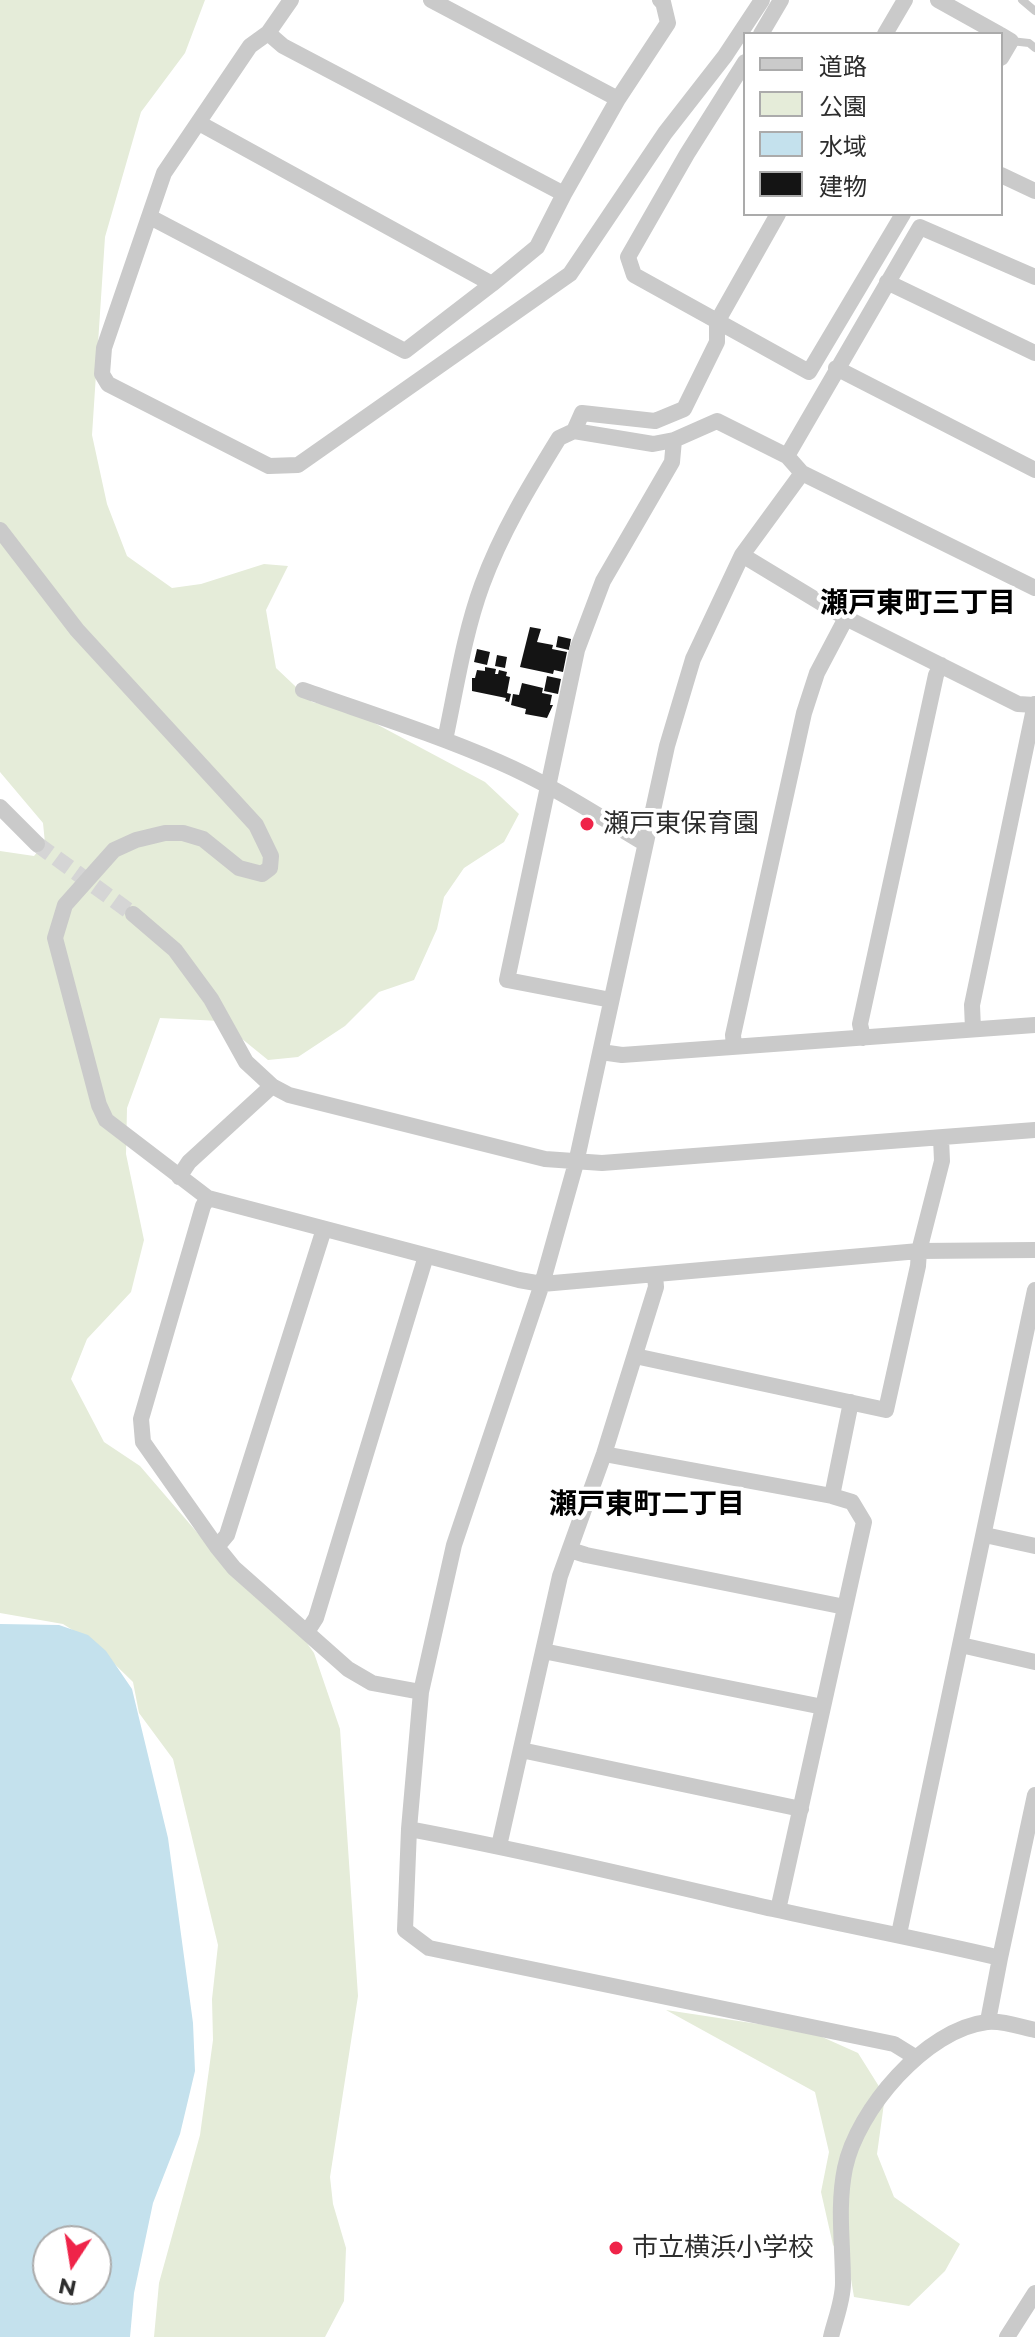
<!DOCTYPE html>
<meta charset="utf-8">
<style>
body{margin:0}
#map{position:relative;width:1035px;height:2337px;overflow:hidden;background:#fff;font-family:Montserrat,"Noto Sans JP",sans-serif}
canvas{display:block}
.legend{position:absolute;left:743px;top:32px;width:260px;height:184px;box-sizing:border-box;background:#fff;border:2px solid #ababab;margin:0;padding:10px 14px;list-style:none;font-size:24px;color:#2d2d2d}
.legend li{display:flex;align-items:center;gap:16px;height:40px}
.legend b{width:40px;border:2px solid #ababab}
.north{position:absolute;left:32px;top:2225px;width:80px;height:80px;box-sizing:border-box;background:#fff;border:2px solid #ababab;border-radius:50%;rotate:192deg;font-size:22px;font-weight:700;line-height:32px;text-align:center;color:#2d2d2d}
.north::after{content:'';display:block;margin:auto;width:28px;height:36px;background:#ef2449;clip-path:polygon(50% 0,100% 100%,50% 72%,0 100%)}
</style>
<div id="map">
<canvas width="1035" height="2337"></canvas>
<ul class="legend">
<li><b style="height:10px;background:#cacaca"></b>道路</li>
<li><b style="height:22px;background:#e5ecd9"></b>公園</li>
<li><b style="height:22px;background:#c4e1ed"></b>水域</li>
<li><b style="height:22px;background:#141414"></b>建物</li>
</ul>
<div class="north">N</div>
</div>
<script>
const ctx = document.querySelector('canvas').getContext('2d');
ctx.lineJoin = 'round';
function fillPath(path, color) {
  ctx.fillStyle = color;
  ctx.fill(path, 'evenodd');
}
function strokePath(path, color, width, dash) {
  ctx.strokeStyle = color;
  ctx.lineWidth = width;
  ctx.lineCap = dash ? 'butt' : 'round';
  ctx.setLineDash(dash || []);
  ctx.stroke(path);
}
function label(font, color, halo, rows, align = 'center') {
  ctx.font = font + ' Montserrat,"Noto Sans JP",sans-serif';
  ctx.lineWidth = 8;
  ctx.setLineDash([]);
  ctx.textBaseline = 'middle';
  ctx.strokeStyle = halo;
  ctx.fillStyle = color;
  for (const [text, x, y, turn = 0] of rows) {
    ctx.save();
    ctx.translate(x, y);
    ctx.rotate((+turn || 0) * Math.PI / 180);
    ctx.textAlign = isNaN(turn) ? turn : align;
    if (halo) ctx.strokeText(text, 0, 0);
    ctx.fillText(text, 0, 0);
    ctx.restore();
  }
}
fillPath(new Path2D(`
 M0,0H205L185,53L141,112L105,237L92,435L107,504L127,556L172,588L201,584L264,564L288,566L266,610L276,668L312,702L350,710L485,782L519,814L504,842L464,868L444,897L437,929L414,980L379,992L345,1026L298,1057L268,1060L220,1021L160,1018L127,1108L126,1154L144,1240L131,1292L87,1339L71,1379L104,1442L140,1466L232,1573L294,1625L314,1653L340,1729L358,1996L330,2177L333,2204L346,2248L344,2301L325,2337H154L159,2283L200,2135L213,2040L212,1999L218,1945L173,1759L139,1713L133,1682L93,1643L63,1624L0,1613V851L34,856L45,843L43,823L0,772Z
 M666,2010L811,2032L858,2053L885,2096L877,2154L894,2197L960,2244L945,2271L909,2306L854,2297L848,2261L833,2245L821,2192L829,2152L815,2092Z`), '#e5ecd9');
fillPath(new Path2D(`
 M0,1624L59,1625L88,1635L106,1651L132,1689L168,1838L193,2023L195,2071L180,2134L153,2203L134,2293L130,2337H0ZM48,2241H96V2289H48Z`), '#c4e1ed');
fillPath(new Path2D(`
 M530,627L541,629L537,642L553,645L552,649L567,652L563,672L554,670L553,674L520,667Z
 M558,636L571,639L569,650L556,647Z
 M477,649L490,652L487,665L474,662Z
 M497,655L507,657L505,668L495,666Z
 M485,667L496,669L495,674H498L499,670L507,672L506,676L510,677L507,693L511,694L509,702L505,701L506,698L472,691V678H475L477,670L485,671Z
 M547,676L561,679L558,694L544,691Z
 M522,683L543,688L542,693L552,695L550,705H553L547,718L525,714L526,709L511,705L513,694L519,695Z`), '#141414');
strokePath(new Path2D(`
 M37,844L133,914`), '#d5d5d5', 16, [16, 8]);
strokePath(new Path2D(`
 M1022,0L1035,11
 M1011,41L1029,43L1035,48`), '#cacaca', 8);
strokePath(new Path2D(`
 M291,0L268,33L250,46L164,173L104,348L102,374L108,384L269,466L298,465L570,274L665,133L725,56L762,0
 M431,0L618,99L564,194
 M938,0L999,34
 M761,34L781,0
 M885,34L905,0
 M1001,35L1011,41L1001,58
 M745,62L687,154L628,257L634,275L809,372L903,214
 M618,99L668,23L663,2L660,0
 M199,123L492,284L537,247L564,194L283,46L268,33
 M1001,175L1035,191
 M150,217L405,351L492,284
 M887,282L1035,353
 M836,368L1035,470
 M574,431L653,444L674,440L717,421L787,456L802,473L1035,588
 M787,456L920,227L1035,277
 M802,473L742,555L693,659L667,746L576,1163L542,1284L454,1545L421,1692L409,1829L405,1930L429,1948L894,2044L915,2057
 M0,530L77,630L256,825L271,856L270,868L262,874L239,868L203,839L183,833H165L136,840L114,850L65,905L55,938L99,1105L106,1120L208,1198L519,1280L542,1284L919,1251L1035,1250
 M742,555L846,618L1018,704L1035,705
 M303,690C368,713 435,734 499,762C550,784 597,815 644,843
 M445,740C456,689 464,634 482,585C501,533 530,485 559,438L574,431L582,413L655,421L684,409L717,342V322L778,214
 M0,807L37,844
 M133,914L175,950L211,999L246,1062L272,1086L289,1095L545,1159L602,1163L1035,1130
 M611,1000L507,980L577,650L603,581L672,462L674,440
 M973,1029L972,1005L1035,704
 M863,1038L860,1024L936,675L941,665
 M734,1047L733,1035L804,713L817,673L846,618
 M601,1052L622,1055L1035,1025
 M179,1177L189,1162L272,1086
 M208,1198L203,1206L141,1419L143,1442L217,1547L234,1568L348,1669L372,1683L421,1692
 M635,1356L886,1410L918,1266L919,1251L942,1161L941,1138
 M604,1454L832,1496L852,1502L864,1522L778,1910
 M832,1496L851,1402
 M985,1535L1035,1546
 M217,1547L227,1535L324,1229
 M570,1550L586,1555L845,1607
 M307,1632L316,1618L426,1256
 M961,1645L1035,1662
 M543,1651L823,1707
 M521,1750L801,1809
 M409,1829C531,1852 652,1881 773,1909C849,1926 925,1940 1000,1958L988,2021
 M499,1846L560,1576L604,1454L656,1287L655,1275
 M899,1934L1035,1290
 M1000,1958L1035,1795
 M831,2337C835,2320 843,2301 843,2283C843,2244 837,2207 845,2168C857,2110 926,2029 987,2022C1001,2020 1021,2027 1035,2030
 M1007,2337L1035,2293`), '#cacaca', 16);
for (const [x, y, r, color] of [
 [587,824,8,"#ef2449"],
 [616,2248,8,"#ef2449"]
]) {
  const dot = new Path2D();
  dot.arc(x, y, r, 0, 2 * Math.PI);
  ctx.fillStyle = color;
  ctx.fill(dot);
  strokePath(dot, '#fff', 3);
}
label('26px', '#2d2d2d', '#fff', [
 ["瀬戸東保育園",603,824],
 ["市立横浜小学校",632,2248]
], 'left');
label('bold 28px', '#000', '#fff', [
 ["瀬戸東町三丁目",918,604],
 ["瀬戸東町二丁目",647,1505]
]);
</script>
